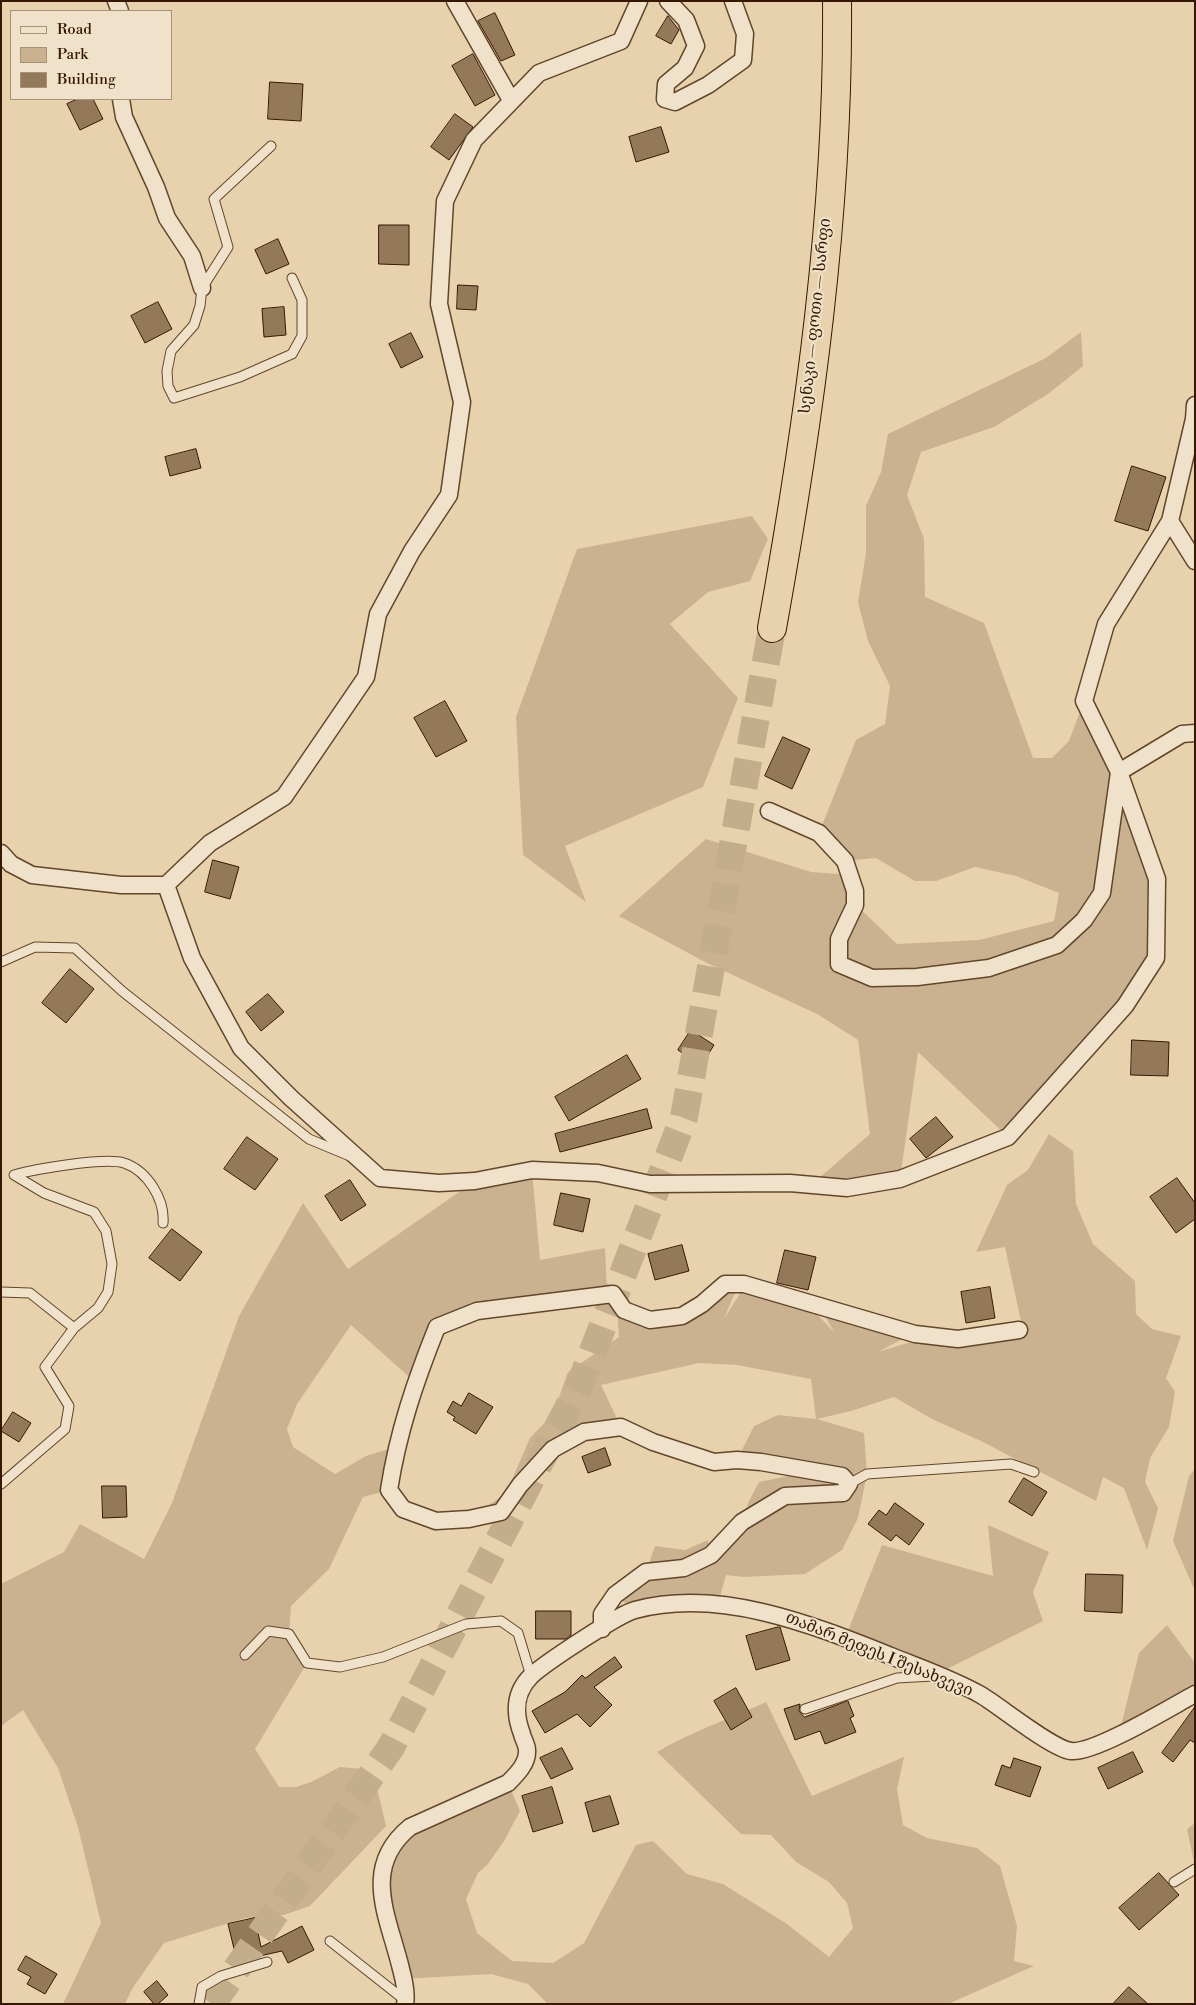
<!DOCTYPE html>
<meta charset="utf-8">
<style>
body{margin:0}
#map{position:relative;width:1196px;height:2005px;overflow:hidden;background:#e8d2ad;font-family:"Libre Bodoni",serif}
canvas{display:block}
.frame{position:absolute;inset:0;border:2px solid #361800;pointer-events:none}
.legend{position:absolute;left:10px;top:10px;width:162px;height:90px;box-sizing:border-box;background:#f0e2ca;border:1px solid #a69179;margin:0;padding:6px 9px;list-style:none;font-size:15px;color:#361800}
.legend li{display:flex;align-items:center;gap:10px;height:25px}
.legend b{width:25px;border:1px solid #a69179}
</style>
<div id="map">
<canvas width="1196" height="2005"></canvas>
<div class="frame"></div>
<ul class="legend">
<li><b style="height:6px;background:#f0e2ca"></b>Road</li>
<li><b style="height:14px;background:#cab290"></b>Park</li>
<li><b style="height:14px;background:#93795a"></b>Building</li>
</ul>
</div>
<script>
const ctx = document.querySelector('canvas').getContext('2d');
ctx.lineJoin = 'round';
function fillPath(path, color) {
  ctx.fillStyle = color;
  ctx.fill(path, 'evenodd');
}
function strokePath(path, color, width, dash) {
  ctx.strokeStyle = color;
  ctx.lineWidth = width;
  ctx.lineCap = dash ? 'butt' : 'round';
  ctx.setLineDash(dash || []);
  ctx.stroke(path);
}
function label(font, color, halo, rows, align = 'center') {
  ctx.font = font + ' "Libre Bodoni","Noto Serif Georgian",serif';
  ctx.lineWidth = 4;
  ctx.setLineDash([]);
  ctx.textBaseline = 'middle';
  ctx.strokeStyle = halo;
  ctx.fillStyle = color;
  for (const [text, x, y, turn = 0] of rows) {
    ctx.save();
    ctx.translate(x, y);
    ctx.rotate((+turn || 0) * Math.PI / 180);
    ctx.textAlign = isNaN(turn) ? turn : align;
    if (halo) ctx.strokeText(text, 0, 0);
    ctx.fillText(text, 0, 0);
    ctx.restore();
  }
}
fillPath(new Path2D(`
 M1081,332L1083,366L1048,394L994,427L921,452L907,495L924,539L925,597L984,623L1033,758H1052L1069,741L1084,701L1157,879L1156,958L1008,1137L918,1052L900,1179L811,1185L870,1134L858,1040L817,1014L707,963L619,916L706,839L811,872L850,875L856,905L897,944L979,940L1054,921L1059,893L1016,876L975,867L936,881H915L876,858L845,861L819,833L856,740L885,724L890,686L868,641L858,602L866,553V506L881,472L888,434L1046,358Z
 M752,516L768,539L750,581L708,592L670,624L738,698L703,787L565,846L586,902L523,855L516,717L577,549Z
 M1049,1134L1073,1151L1076,1204L1093,1244L1135,1281L1136,1314L1152,1329L1181,1336L1166,1378L1175,1392L1169,1427L1150,1458L1145,1482L1158,1508L1147,1550L1124,1488L1103,1477L1096,1501L981,1441L932,1419L894,1397L851,1411L817,1419L864,1433L867,1474L858,1518L842,1550L805,1574L744,1577L726,1575L718,1604L633,1609L615,1595L646,1572L655,1546L685,1550L708,1540L711,1555L742,1522L748,1503L759,1482L812,1471L737,1460L754,1426L778,1415L816,1419L811,1379L737,1365L699,1363L601,1385L621,1427L553,1449L501,1512L469,1519L506,1493L530,1438L553,1414L568,1372L619,1337L617,1308L683,1318L726,1286L737,1287L724,1319L744,1287L810,1307L834,1332L823,1312L908,1336L878,1352L917,1340L1023,1331L1005,1247L976,1252L1007,1185L1028,1170Z
 M532,1170L540,1260L605,1248L607,1291L437,1327L415,1382L351,1325L297,1404L287,1429L293,1447L335,1474L366,1456L395,1447L389,1490L363,1497L329,1569L291,1606L289,1634L307,1663L255,1749L279,1787H296L311,1782L340,1767L364,1769L377,1788L386,1826L310,1906L284,1915L245,1918L164,1943L132,1989L125,2004H63L101,1923L78,1827L58,1768L23,1710L1,1726V1730V1584L64,1552L80,1524L144,1559L172,1503L239,1316L303,1203L348,1269L475,1181Z
 M1195,1469V1591L1173,1541L1189,1476Z
 M988,1525L1049,1552L1033,1592L1043,1621L941,1672L845,1638L882,1545L993,1576Z
 M1167,1625L1195,1663V1686L1136,1720L1121,1726L1139,1653Z
 M766,1702L812,1796L904,1757L897,1789L903,1825L927,1838L977,1848L1000,1866L1017,1926L1014,1961L1034,1966L948,2004H548L528,1984L491,1974L403,1979L381,1885L410,1827L508,1783L520,1811L504,1841L488,1864L478,1873L466,1899L477,1933L512,1961L553,1963L584,1943L636,1845L653,1841L687,1874L723,1884L787,1924L829,1957L853,1928L847,1903L829,1882L796,1862L771,1835L741,1834L657,1752C692,1731 730,1719 766,1702Z
 M1195,1823V1867L1187,1829Z`), '#cab290');
const building = new Path2D(`
 M495,13L515,55L501,61L478,21Z
 M668,16L679,30L671,44L656,36Z
 M473,54L495,95L475,106L452,66Z
 M270,82L303,84L301,121L268,119Z
 M78,99H93L103,119L80,130L67,104Z
 M455,114L473,127L449,160L431,147Z
 M661,127L669,152L636,162L629,137Z
 M379,225H409V265L379,264Z
 M278,239L289,264L266,274L255,250Z
 M458,285L478,286L476,310L457,309Z
 M158,302L172,329L145,343L131,316Z
 M284,307L286,335L264,337L262,309Z
 M411,333L423,357L401,368L389,344Z
 M196,449L201,468L170,476L165,457Z
 M1132,466L1166,477L1148,531L1115,521Z
 M445,701L467,741L436,757L414,718Z
 M783,737L810,749L792,789L765,776Z
 M213,860L239,867L230,899L205,892Z
 M70,969L94,989L66,1023L42,1003Z
 M268,994L284,1012L261,1031L246,1012Z
 M691,1030L714,1045L701,1066L678,1050Z
 M1132,1040L1169,1042L1168,1076L1131,1075Z
 M627,1055L641,1079L569,1121L555,1097Z
 M647,1109L652,1128L560,1152L555,1134Z
 M936,1117L953,1137L926,1158L910,1139Z
 M247,1137L278,1159L255,1190L224,1169Z
 M1177,1178L1195,1203V1219L1176,1233L1150,1197Z
 M350,1180L366,1205L341,1221L325,1196Z
 M561,1193L590,1199L583,1232L554,1225Z
 M172,1229L202,1252L180,1281L149,1258Z
 M682,1245L689,1271L655,1280L648,1254Z
 M785,1250L816,1257L808,1290L777,1283Z
 M990,1287L995,1318L966,1323L961,1292Z
 M469,1393L493,1407L476,1434L453,1420L455,1417L447,1412L453,1401L461,1406Z
 M13,1412L31,1423L19,1442L1,1431Z
 M605,1448L611,1465L588,1473L582,1457Z
 M1024,1478L1047,1492L1032,1516L1009,1502Z
 M102,1486H126L127,1517L103,1518Z
 M895,1503L924,1524L909,1545L896,1535L891,1541L868,1524L879,1510L886,1515Z
 M1086,1574L1123,1575L1122,1613L1085,1611Z
 M536,1611H571V1635L566,1639H536Z
 M778,1627H780L790,1660L756,1670L746,1636Z
 M615,1657L622,1667L594,1687L612,1705L590,1727L577,1714L545,1733L532,1711L565,1692L582,1675L585,1678Z
 M736,1688L752,1717L731,1730L714,1701Z
 M848,1701L854,1716L850,1718L856,1732L825,1744L820,1731L795,1740L784,1709L800,1704L799,1711L804,1717Z
 M1195,1707V1743L1190,1740L1173,1762L1162,1753Z
 M562,1748L573,1769L551,1779L540,1758Z
 M1133,1752L1143,1772L1108,1789L1098,1768Z
 M1014,1758L1041,1767L1030,1797L995,1785L1002,1765L1010,1768Z
 M552,1787L563,1823L533,1832L522,1796Z
 M610,1796L619,1824L593,1832L585,1803Z
 M1159,1873L1179,1895L1139,1930L1119,1908Z
 M255,1918L261,1947L302,1926L314,1950L288,1963L282,1951L237,1961L228,1924Z
 M26,1956L57,1974L45,1994L27,1984L31,1977L18,1970Z
 M157,1981L168,1995L158,2004H154L144,1992Z
 M1129,1987L1148,2004H1113Z`);
fillPath(building, '#93795a');
strokePath(building, '#361800', 1);
strokePath(new Path2D(`
 M212,2004L391,1747L579,1387L684,1117L772,628`), '#c4ad8a', 28, [28, 14]);
const lane = new Path2D(`
 M271,146L214,199L228,247L202,288L200,306L194,325L171,351L167,371L168,386L174,398L240,377L292,354L302,336V300L292,278
 M1,962L35,947L75,948L122,991L309,1139L350,1156
 M1,1292L30,1293L74,1328L45,1367L69,1406L65,1429L1,1484
 M74,1328L98,1308L108,1292L112,1264L106,1231L94,1212L44,1193L14,1175C35,1169 105,1157 124,1163C148,1171 165,1200 163,1223
 M849,1484L867,1474L1011,1464L1034,1472
 M245,1655L268,1631L289,1634L307,1663L340,1667L383,1657L466,1624L501,1621L518,1633L531,1676
 M805,1709L897,1678L933,1676
 M1174,1882L1195,1869
 M330,1941L406,2001
 M199,2004L202,1987L221,1976L267,1962`);
const street = new Path2D(`
 M116,1L120,11
 M455,1L511,100
 M668,1L686,20L696,46L685,68L666,84L665,99L675,102L708,85L743,60L745,34L733,1
 M121,99L124,117L156,187L167,218L192,256L202,288
 M1170,521L1195,561
 M769,811L819,833L845,861L855,891V905L839,939V964L872,978L917,977L989,968L1057,945L1084,920L1102,893L1119,772L1182,734L1195,733
 M1,853L11,864L32,875L121,885H166L210,843L284,797L366,677L378,614L412,551L449,495L462,402L439,304L445,201L474,140L539,73L621,41L639,1
 M166,885L192,958L241,1048L291,1098L380,1178L439,1183L475,1181L532,1170L598,1173L650,1184L790,1183L847,1188L900,1179L1008,1137L1125,1006L1156,958L1157,879L1119,772L1084,701L1106,624L1170,521L1194,419L1195,405
 M602,1629V1614L615,1595L646,1572L684,1568L711,1555L742,1522L785,1496L843,1493L849,1484L842,1476L761,1462L737,1460L714,1462L653,1442L621,1427L584,1432L553,1449L520,1485L501,1512L469,1519L436,1521L403,1509L389,1490C398,1432 415,1382 437,1327L477,1311L613,1294L624,1310L650,1320L682,1316L702,1304L725,1284H744L915,1334L958,1339L1019,1330
 M405,2004C407,1994 404,1980 401,1969C389,1918 360,1868 410,1827L508,1783C517,1774 528,1763 527,1750C527,1745 523,1739 522,1734C514,1713 514,1693 531,1676C545,1663 619,1614 635,1610C720,1587 813,1625 891,1656C921,1668 953,1679 981,1695C1001,1707 1051,1748 1071,1751C1094,1754 1171,1707 1195,1694`);
const highway = new Path2D(`
 M772,628C809,422 839,211 837,1`);
strokePath(lane, '#62462b', 11);
strokePath(street, '#62462b', 19);
strokePath(highway, '#361800', 30);
strokePath(lane, '#f0e2ca', 9);
strokePath(street, '#f0e2ca', 16);
strokePath(highway, '#e8d2ad', 28);
label('16px', '#361800', '#f0e2ca', [
 ["სენაკი — ფოთი — სარფი",816,316,-84],
 ["თამარ მეფეს I შესახვევი",879,1655,22]
]);
</script>
